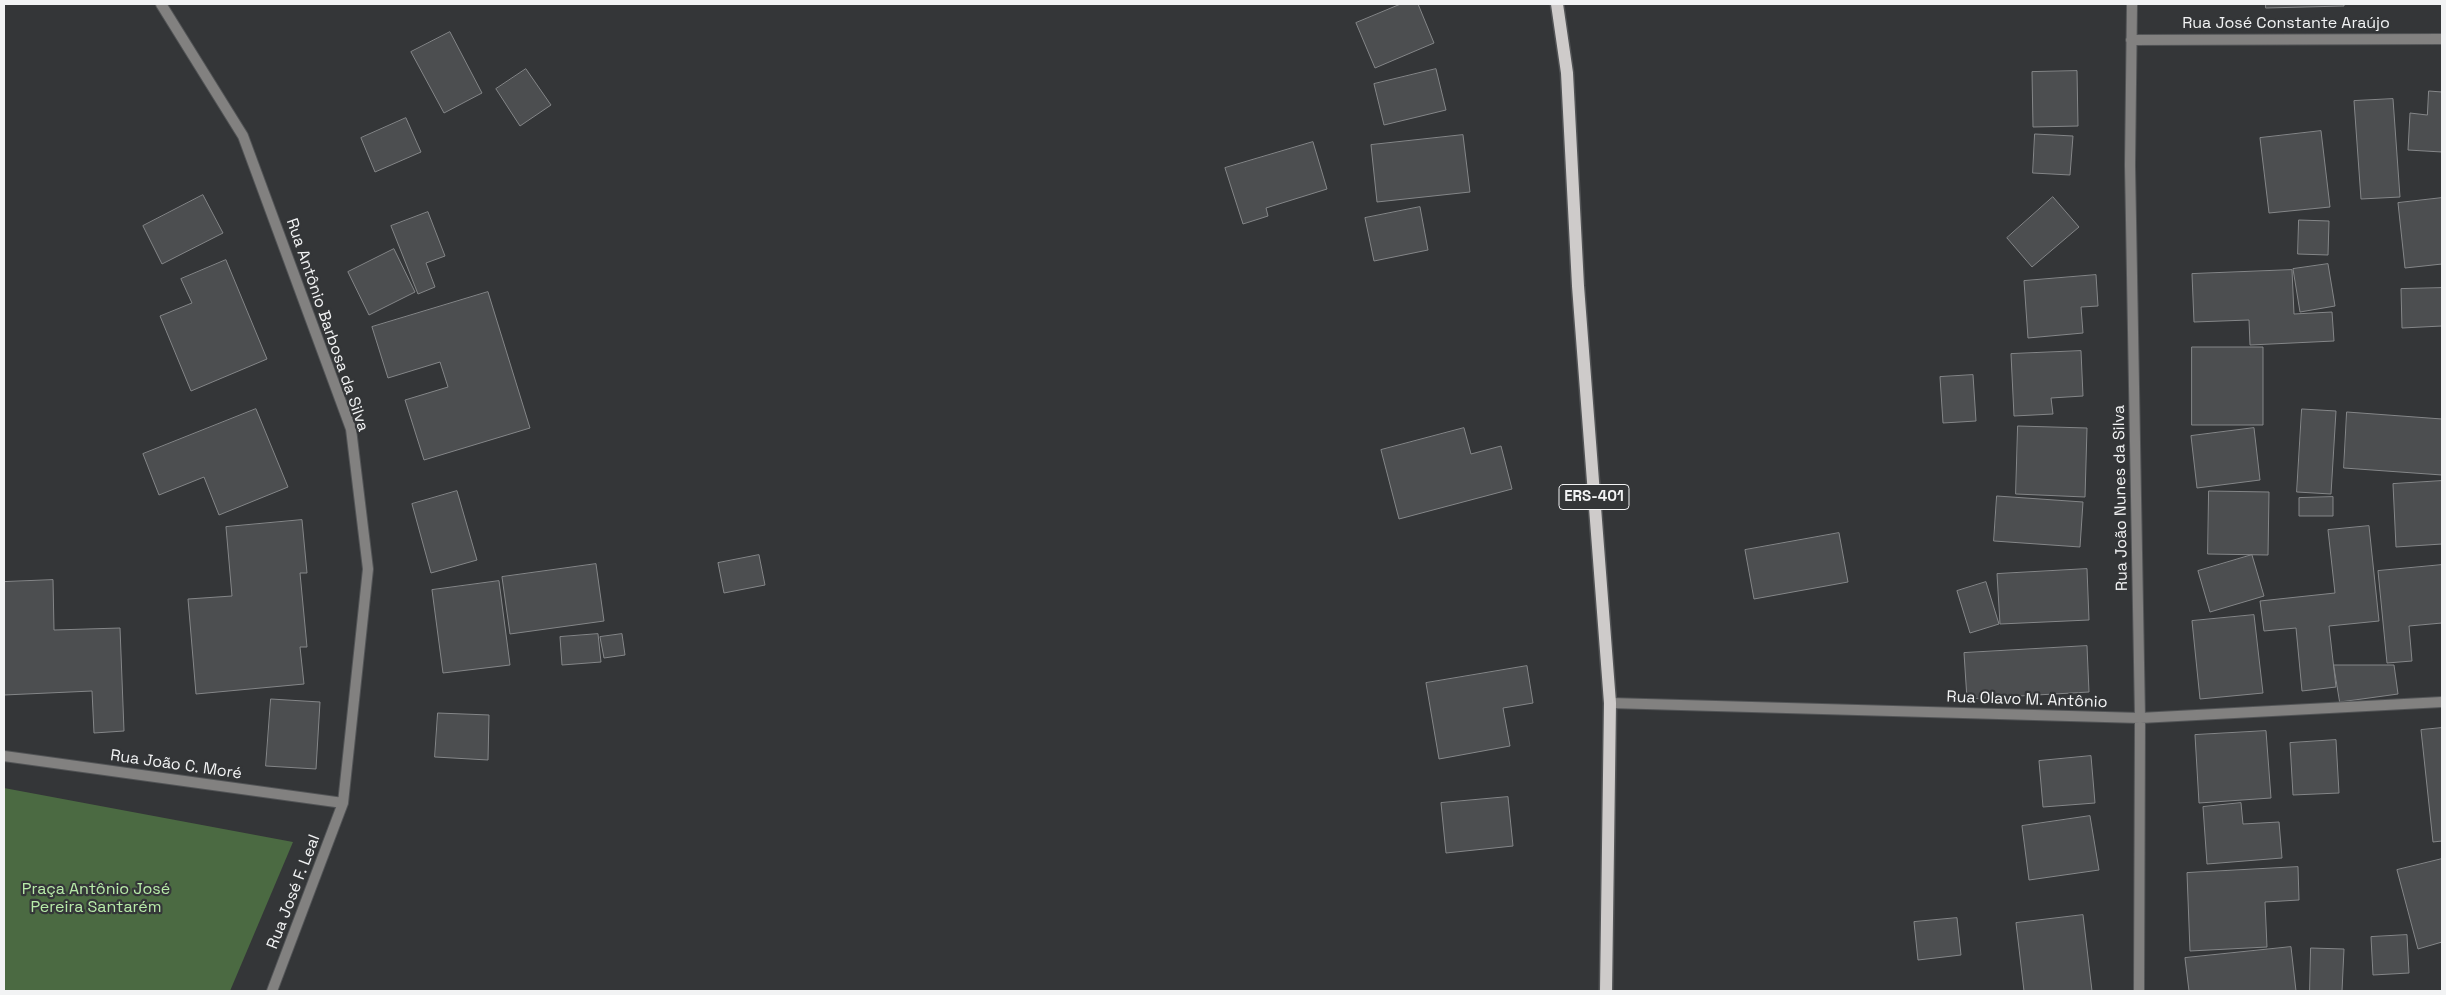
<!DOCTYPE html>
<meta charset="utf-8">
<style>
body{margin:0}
#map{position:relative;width:2446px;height:995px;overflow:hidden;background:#343638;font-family:"Space Grotesk",sans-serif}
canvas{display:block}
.frame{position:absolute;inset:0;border:5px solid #f2f3f4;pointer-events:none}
</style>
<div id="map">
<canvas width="2446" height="995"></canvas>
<div class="frame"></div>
</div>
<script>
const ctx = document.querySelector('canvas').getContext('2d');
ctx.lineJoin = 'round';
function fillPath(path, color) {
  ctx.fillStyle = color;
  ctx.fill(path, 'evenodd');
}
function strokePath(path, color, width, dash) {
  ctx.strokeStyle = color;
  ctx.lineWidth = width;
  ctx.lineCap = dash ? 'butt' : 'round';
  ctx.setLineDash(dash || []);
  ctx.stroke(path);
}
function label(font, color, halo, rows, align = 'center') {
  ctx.font = font + ' "Space Grotesk",sans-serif';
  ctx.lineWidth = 4.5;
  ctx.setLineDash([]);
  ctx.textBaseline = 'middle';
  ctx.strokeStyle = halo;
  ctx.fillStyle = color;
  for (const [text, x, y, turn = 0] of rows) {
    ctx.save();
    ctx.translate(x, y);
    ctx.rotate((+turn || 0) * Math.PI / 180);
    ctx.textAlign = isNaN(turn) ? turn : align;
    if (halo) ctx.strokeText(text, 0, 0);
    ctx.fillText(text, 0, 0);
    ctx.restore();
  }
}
fillPath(new Path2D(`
 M4,788L293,842L230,991H4Z`), '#4b6a42');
const building = new Path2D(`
 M1401,4H1418L1434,43L1375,68L1356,23Z
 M2266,4H2344V6L2266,8Z
 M450,32L482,93L444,113L411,52Z
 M526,69L551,105L520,126L496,89Z
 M1436,69L1446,110L1384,125L1374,84Z
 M2077,71L2078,126L2033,127L2032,72Z
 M2429,91L2442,92V152L2408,150L2410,113L2427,115Z
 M2393,99L2400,197L2361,199L2354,101Z
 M406,118L421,152L375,172L361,138Z
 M2321,131L2330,207L2269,213L2260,138Z
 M2035,134L2073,136L2070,175L2033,173Z
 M1463,135L1470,192L1377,202L1371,145Z
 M1313,142L1327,189L1266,208L1268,216L1243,224L1225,168Z
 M203,195L223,233L162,264L143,226Z
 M2053,197L2079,227L2032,267L2007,238Z
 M2442,198V264L2405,268L2398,203Z
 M1420,207L1428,250L1374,261L1365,218Z
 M428,212L445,256L426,263L435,287L418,294L391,226Z
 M2299,220L2329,221L2328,255L2298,254Z
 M394,249L415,292L369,315L348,272Z
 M226,260L267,359L191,391L160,316L192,303L181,279Z
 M2328,264L2335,306L2300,312L2293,269Z
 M2292,270L2294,314L2332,312L2334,341L2250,345L2249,320L2194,322L2192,274Z
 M2096,275L2098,306L2081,307L2083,333L2028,338L2024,281Z
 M2442,288V326L2402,328L2401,289Z
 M488,292L530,428L424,460L405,400L448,387L440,362L388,378L372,327Z
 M2192,347H2263V425H2192Z
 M2081,351L2083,396L2051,398L2053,414L2014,416L2011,354Z
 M1973,375L1976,421L1943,423L1940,377Z
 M256,409L288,487L219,515L204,477L159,495L143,454Z
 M2302,409L2336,411L2331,494L2297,492Z
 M2347,412L2442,419V475L2344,468Z
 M2018,426L2087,428L2085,497L2016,494Z
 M1464,428L1471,454L1501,446L1512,489L1399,519L1381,450Z
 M2254,428L2260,480L2197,488L2191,436Z
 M2442,481V544L2396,547L2393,484Z
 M457,491L477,560L431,573L412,504Z
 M2209,491L2269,492L2268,555L2208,554Z
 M1997,496L2083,502L2080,547L1994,541Z
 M2333,497V516H2299V498Z
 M302,520L307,573H300L307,647H300L304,684L196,694L188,599L232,596L226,527Z
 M2369,526L2379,621L2329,626L2336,687L2302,691L2296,628L2264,631L2260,601L2335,593L2328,530Z
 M1839,533L1848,582L1754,599L1745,550Z
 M759,555L765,585L724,593L718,563Z
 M2252,555L2264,596L2210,612L2198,571Z
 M596,564L604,621L510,634L502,577Z
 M2442,565V623L2409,626L2412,661L2387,663L2378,571Z
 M2087,569L2089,620L2000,624L1997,574Z
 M53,580L54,630L120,628L124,731L94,733L92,691L4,695V582Z
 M499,581L510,665L443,673L432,590Z
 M1986,582L1999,624L1970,633L1957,591Z
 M2254,615L2263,693L2200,699L2192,621Z
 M598,634L601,662L562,665L560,637Z
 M622,634L625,655L604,658L600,637Z
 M2087,646L2089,692L1967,699L1964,653Z
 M2334,665H2394L2398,694L2340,702Z
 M1527,666L1533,703L1503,708L1510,746L1439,759L1426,683Z
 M271,699L320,702L316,769L266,766Z
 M438,713L489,715L488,760L435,757Z
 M2442,728V841L2433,842L2421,730Z
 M2266,731L2271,798L2199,803L2195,735Z
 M2336,740L2339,793L2293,795L2290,743Z
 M2091,756L2095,803L2043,807L2039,761Z
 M1508,797L1513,846L1446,853L1441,803Z
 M2241,803L2243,824L2279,822L2282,858L2207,864L2203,807Z
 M2090,816L2099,870L2029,880L2022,826Z
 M2442,859V942L2418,949L2397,870Z
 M2298,867L2299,900L2265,902L2267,947L2190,951L2187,873Z
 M2083,915L2092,991H2024L2016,923Z
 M1957,918L1961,955L1918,960L1914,922Z
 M2407,935L2409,973L2373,975L2371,937Z
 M2291,947L2296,991H2189L2185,958Z
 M2311,948L2344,949L2342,991H2310Z`);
fillPath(building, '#4c4e50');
strokePath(building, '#848688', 1);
const street = new Path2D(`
 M161,4L243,136L351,429L368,569L343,803L272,991
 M2132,4L2130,165L2140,718L2139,991
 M2131,40L2442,39
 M1610,703L2140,718L2442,702
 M4,756L343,803`);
const primary = new Path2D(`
 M1557,4L1567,73L1578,286L1610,703L1606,991`);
strokePath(street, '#525456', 12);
strokePath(primary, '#525456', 15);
strokePath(street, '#828180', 10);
strokePath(primary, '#cecbca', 12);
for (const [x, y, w] of [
 [1594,497,70]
]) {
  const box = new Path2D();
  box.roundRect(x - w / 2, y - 12.5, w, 25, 4);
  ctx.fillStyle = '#343638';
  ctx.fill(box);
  strokePath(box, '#f2f3f4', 1);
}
label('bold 15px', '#f2f3f4', null, [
 ["ERS-401",1594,497]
]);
label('16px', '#f2f3f4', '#343638', [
 ["Rua José Constante Araújo",2286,24],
 ["Rua Antônio Barbosa da Silva",327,325,71],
 ["Rua João Nunes da Silva",2121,498,-91],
 ["Rua Olavo M. Antônio",2027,700,2],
 ["Rua João C. Moré",176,765,8],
 ["Rua José F. Leal",294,892,-69]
]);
label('16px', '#b8eba9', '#343638', [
 ["Praça Antônio José",96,890],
 ["Pereira Santarém",96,908]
]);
</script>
